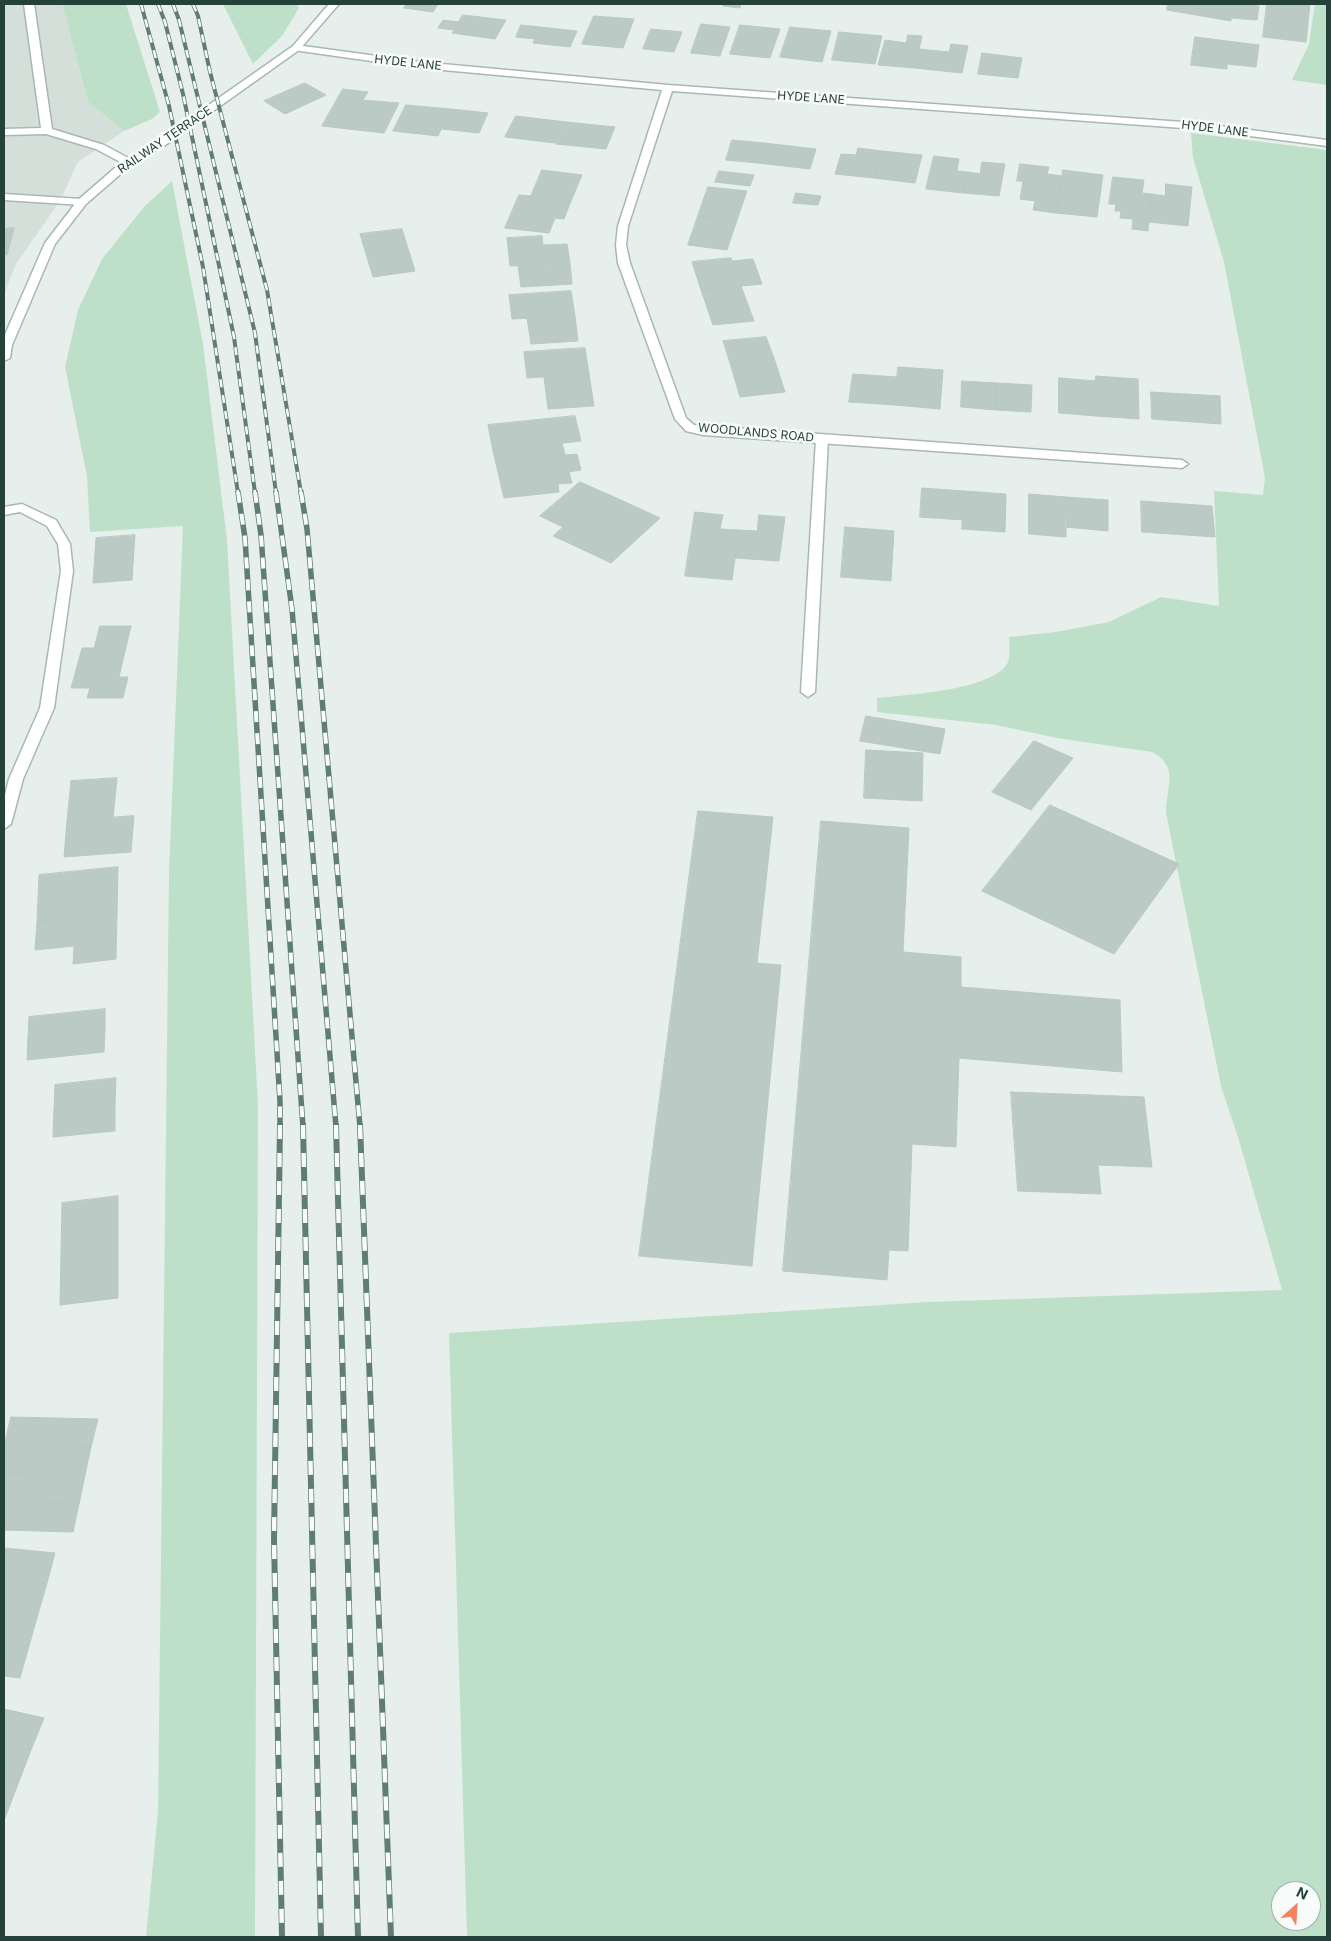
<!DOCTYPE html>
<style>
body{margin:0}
#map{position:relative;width:1331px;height:1941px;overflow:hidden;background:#e6efeb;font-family:Inter,sans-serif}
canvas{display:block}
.frame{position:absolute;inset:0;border:5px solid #24423a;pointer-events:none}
.north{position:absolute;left:1271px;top:1881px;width:50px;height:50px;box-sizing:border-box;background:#f7fbf9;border:1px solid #a3b1ad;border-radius:50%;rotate:26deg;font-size:14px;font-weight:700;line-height:20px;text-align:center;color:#24423a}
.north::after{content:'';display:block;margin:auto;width:18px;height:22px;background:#f4845f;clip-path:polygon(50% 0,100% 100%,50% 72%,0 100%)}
</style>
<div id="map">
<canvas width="1331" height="1941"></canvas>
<div class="frame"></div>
<div class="north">N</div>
</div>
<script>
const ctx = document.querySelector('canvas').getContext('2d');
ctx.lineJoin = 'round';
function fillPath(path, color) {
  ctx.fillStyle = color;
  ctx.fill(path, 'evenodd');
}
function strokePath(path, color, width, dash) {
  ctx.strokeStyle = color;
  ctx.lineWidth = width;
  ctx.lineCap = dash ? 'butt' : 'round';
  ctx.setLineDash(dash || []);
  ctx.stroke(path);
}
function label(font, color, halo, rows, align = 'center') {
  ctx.font = font + ' Inter,sans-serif';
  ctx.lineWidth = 5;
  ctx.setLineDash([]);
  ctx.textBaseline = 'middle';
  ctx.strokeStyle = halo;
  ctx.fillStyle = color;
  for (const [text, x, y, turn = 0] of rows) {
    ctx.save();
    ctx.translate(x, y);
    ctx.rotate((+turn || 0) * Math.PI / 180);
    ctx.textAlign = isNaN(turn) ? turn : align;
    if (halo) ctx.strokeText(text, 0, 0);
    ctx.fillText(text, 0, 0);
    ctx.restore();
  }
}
fillPath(new Path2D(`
 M4,4H62L88,102L124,131L78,162L60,201L16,264L4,294Z`), '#d4dfda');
fillPath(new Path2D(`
 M62,4H126L160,112L152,119L124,131L88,102Z
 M223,4H297L299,8L282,36L253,64Z
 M1315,4H1327V85L1292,80L1309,44Z
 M1191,133L1327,150V1937H467L449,1333L928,1302L1282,1290L1238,1137L1221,1086L1166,813C1166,787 1180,767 1152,752L1057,738L996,725L877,712V698C907,695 991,690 1007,664C1011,658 1009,645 1009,637L1056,632L1109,622L1161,597L1219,606L1214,491L1263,495L1265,478L1224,262L1193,158ZM1281,1891H1311V1921H1281Z
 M172,181L203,344L227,540L258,1105L255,1937H146L158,1811L169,872L183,526L90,532L87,476L65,367L78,310L102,259L144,207Z`), '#bfe0c8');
const building = new Path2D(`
 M407,4H438L433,12L404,8Z
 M724,4H741L740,8L723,6Z
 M1168,4H1235L1259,6L1257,20L1231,18V21L1167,10Z
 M1267,4H1310L1306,42L1263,37Z
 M463,15L506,20L495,39L452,33L454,30L438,28L443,20L458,22Z
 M594,16L634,19L623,48L582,44Z
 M701,24L730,27L720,56L691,53Z
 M521,25L577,31L570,47L533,43L535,39L516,37Z
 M740,25L780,29L770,58L730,54Z
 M790,27L831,31L822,62L780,57Z
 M651,29L682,32L674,52L643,49Z
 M839,32L882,36L875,64L832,60Z
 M908,35L922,36L915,68L878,65L885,40L906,43Z
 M1195,37L1259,45L1256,67L1227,64V69L1191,65Z
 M951,44L968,46L962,73L915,68L919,49L949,52Z
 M982,53L1022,58L1018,78L978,74Z
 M305,83L326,95L285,114L264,101Z
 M343,89L368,92L363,100L399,103L384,133L322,126Z
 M406,105L451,109L438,136L393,131Z
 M451,109L488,113L479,133L442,129Z
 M516,116L566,122L555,143L505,137Z
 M566,122L615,127L606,149L556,144Z
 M732,140L764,143L758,163L726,160Z
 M764,143L816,149L810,169L758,163Z
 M858,148L882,151L874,178L835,174L841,154L856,155Z
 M882,151L922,155L915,183L874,178Z
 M934,156L959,159L957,171L968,172L963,193L926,189Z
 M982,162L1005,164L999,196L963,193L968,172L980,174Z
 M1020,164L1049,167L1047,174L1062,176L1056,213L1033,210L1035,201L1020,199L1023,181H1017Z
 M542,170L582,175L571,201L531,196Z
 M1063,170L1103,175L1097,217L1056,213Z
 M719,171L754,175L750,186L715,182Z
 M1113,177L1144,180L1142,193L1152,194L1148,231L1132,229L1133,219L1120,218L1121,211H1115L1116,204H1109Z
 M1166,184L1192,187L1188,226L1149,222L1152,194L1165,196Z
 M708,187L747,191L737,220L698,216Z
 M796,193L821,196L818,205L793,203Z
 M519,195L531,196L571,201L564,219L555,218L549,233L505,228Z
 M698,216L737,220L727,250L688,245Z
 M14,228L7,255H4V229Z
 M402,229L415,271L373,277L360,234Z
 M542,236L543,245L567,244L570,263L510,266L507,238Z
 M731,258L732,261L753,259L762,284L701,290L692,262Z
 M570,263L572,284L521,287L518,266Z
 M741,286L754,321L713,325L701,290Z
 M571,291L575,316L512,319L509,295Z
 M575,316L578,341L531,344L527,318Z
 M766,337L774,358L730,363L723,341Z
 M585,348L589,374L527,378L524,352Z
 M774,358L785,392L740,397L730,363Z
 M898,367L943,370L940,409L895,405Z
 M589,374L594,406L548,409L544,377Z
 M853,374L897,377L895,405L849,402Z
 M1096,376L1138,379L1139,419L1096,416Z
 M1059,378L1096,381V416L1059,413Z
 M962,381L997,383L996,410L961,407Z
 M997,383L1032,385L1031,412L996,410Z
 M1151,392L1220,396L1221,424L1152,419Z
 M575,416L581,441L493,451L488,425Z
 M562,443L565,455L577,454L581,470L569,472L572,483L558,484L559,492L504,498L493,451Z
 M580,482L623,501L573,545L553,536L563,527L540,516Z
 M922,488L964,491L963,520L920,517Z
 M964,491L1006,494L1005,532L962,529Z
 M1029,494L1066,497V537L1029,534Z
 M1066,497L1108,500V531L1065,527Z
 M623,501L660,518L611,563L573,545Z
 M1141,501L1212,506L1215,537L1142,532Z
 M695,512L723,515L720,529L739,530L732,580L685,576Z
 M759,515L785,517L779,561L735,558L739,530L757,531Z
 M845,527L894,531L891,581L841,577Z
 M135,535L132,580L93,583L96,538Z
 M100,626H131L119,677H128L123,698H87L90,688H71L82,648H94Z
 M866,716L945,729L940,754L860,741Z
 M1034,741L1073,758L1031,810L992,792Z
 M866,750L923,753L922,801L864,798Z
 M117,778L113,818L67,821L71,781Z
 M1050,805L1179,864L1114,954L982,891Z
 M698,811L773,817L757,963L781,965L752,1266L639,1256Z
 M134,816L131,852L64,857L67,821Z
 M821,821L909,828L903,952L961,957V987L1120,1000L1122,1072L959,1058L956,1147L912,1144L908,1251L889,1250L887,1280L783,1271Z
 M118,867L117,914L37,922L39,875Z
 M117,914L116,959L73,964L74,946L35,950L37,922Z
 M105,1009V1030L28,1038L29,1017Z
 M105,1030L104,1052L27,1060L28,1038Z
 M116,1078L115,1104L54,1111L55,1085Z
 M1011,1092L1144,1097L1152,1167L1098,1165L1101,1194L1018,1191Z
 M115,1104V1131L53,1137L54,1111Z
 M118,1196V1246L61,1253L62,1203Z
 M118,1246V1298L60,1305L61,1253Z
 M11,1417L98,1419L91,1447L5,1444Z
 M5,1444L91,1447L85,1475L4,1473Z
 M4,1473L85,1475L79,1504L4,1501Z
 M4,1501L79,1504L73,1532L4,1530Z
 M4,1548L55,1553L47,1583L4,1579Z
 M4,1579L47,1583L38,1614L4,1611Z
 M4,1611L38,1614L29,1646L4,1643Z
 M4,1643L29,1646L20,1678L4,1676Z
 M4,1709L44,1718L31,1750L4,1745Z
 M4,1745L31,1750L18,1784L4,1781Z
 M4,1781L18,1784L5,1818H4Z`);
fillPath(building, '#bbcac4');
strokePath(building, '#b8c9c2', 1);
const service = new Path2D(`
 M24,4H34L52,129L104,145L132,160V164H124L96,149L46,134L4,135V129L41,128Z
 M4,194L82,199L87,202L82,205L4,200Z
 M822,435L828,439L815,692L808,697L801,692L816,439Z`);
const minor = new Path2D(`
 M296,45L421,62L668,85L1197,123L1327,140V146L1197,129L672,91L628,226L626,245L630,263L686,418L694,425L1182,460L1188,464L1182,468L703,435L686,431L675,419L618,263L616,245L618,226L662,90L421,68L293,50V46Z
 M22,504L56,520L70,544L73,571L54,708L23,779L11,824L4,829V799L9,779L40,708L61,571L58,544L47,526L20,512L4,515V507Z`);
const tertiary = new Path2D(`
 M329,4H339L299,50L164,146L132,164L86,204L55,244L12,345L10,358L4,361V337L45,243L78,200L124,160L156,142L293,46Z`);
strokePath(service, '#a8b8b2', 3);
strokePath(minor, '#a8b8b2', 3);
strokePath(tertiary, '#a8b8b2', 3);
fillPath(service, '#fff');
fillPath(minor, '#fff');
fillPath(tertiary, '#fff');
const railFar2 = new Path2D(`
 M141,4L169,106L203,267L238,493
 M158,4L165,22L183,94L234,337L255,493
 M173,4L179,20L255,333L276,493
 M193,4L198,16L210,72L267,290L301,493`);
const railFar1 = new Path2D(`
 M238,492L245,538L280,1101V1127
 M255,492L261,535L303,1127
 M276,492L292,609L336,1127
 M301,492L307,529L360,1127`);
const rail = new Path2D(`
 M280,1125L274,1539L282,1937
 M303,1125L321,1937
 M336,1125L358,1937
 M360,1125L391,1937`);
strokePath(railFar2, '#5f7d75', 4);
strokePath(railFar1, '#5f7d75', 5.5);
strokePath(rail, '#5f7d75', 6);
strokePath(railFar2, '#f7fbf9', 2.5, [8]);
strokePath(railFar1, '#f7fbf9', 4, [11]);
strokePath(rail, '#f7fbf9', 4.5, [14]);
label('12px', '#24423a', '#f7fbf9', [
 ["HYDE LANE",408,63,6],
 ["HYDE LANE",811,98,4],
 ["HYDE LANE",1215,129,7],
 ["RAILWAY TERRACE",165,140,-34],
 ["WOODLANDS ROAD",756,433,5]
]);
</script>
